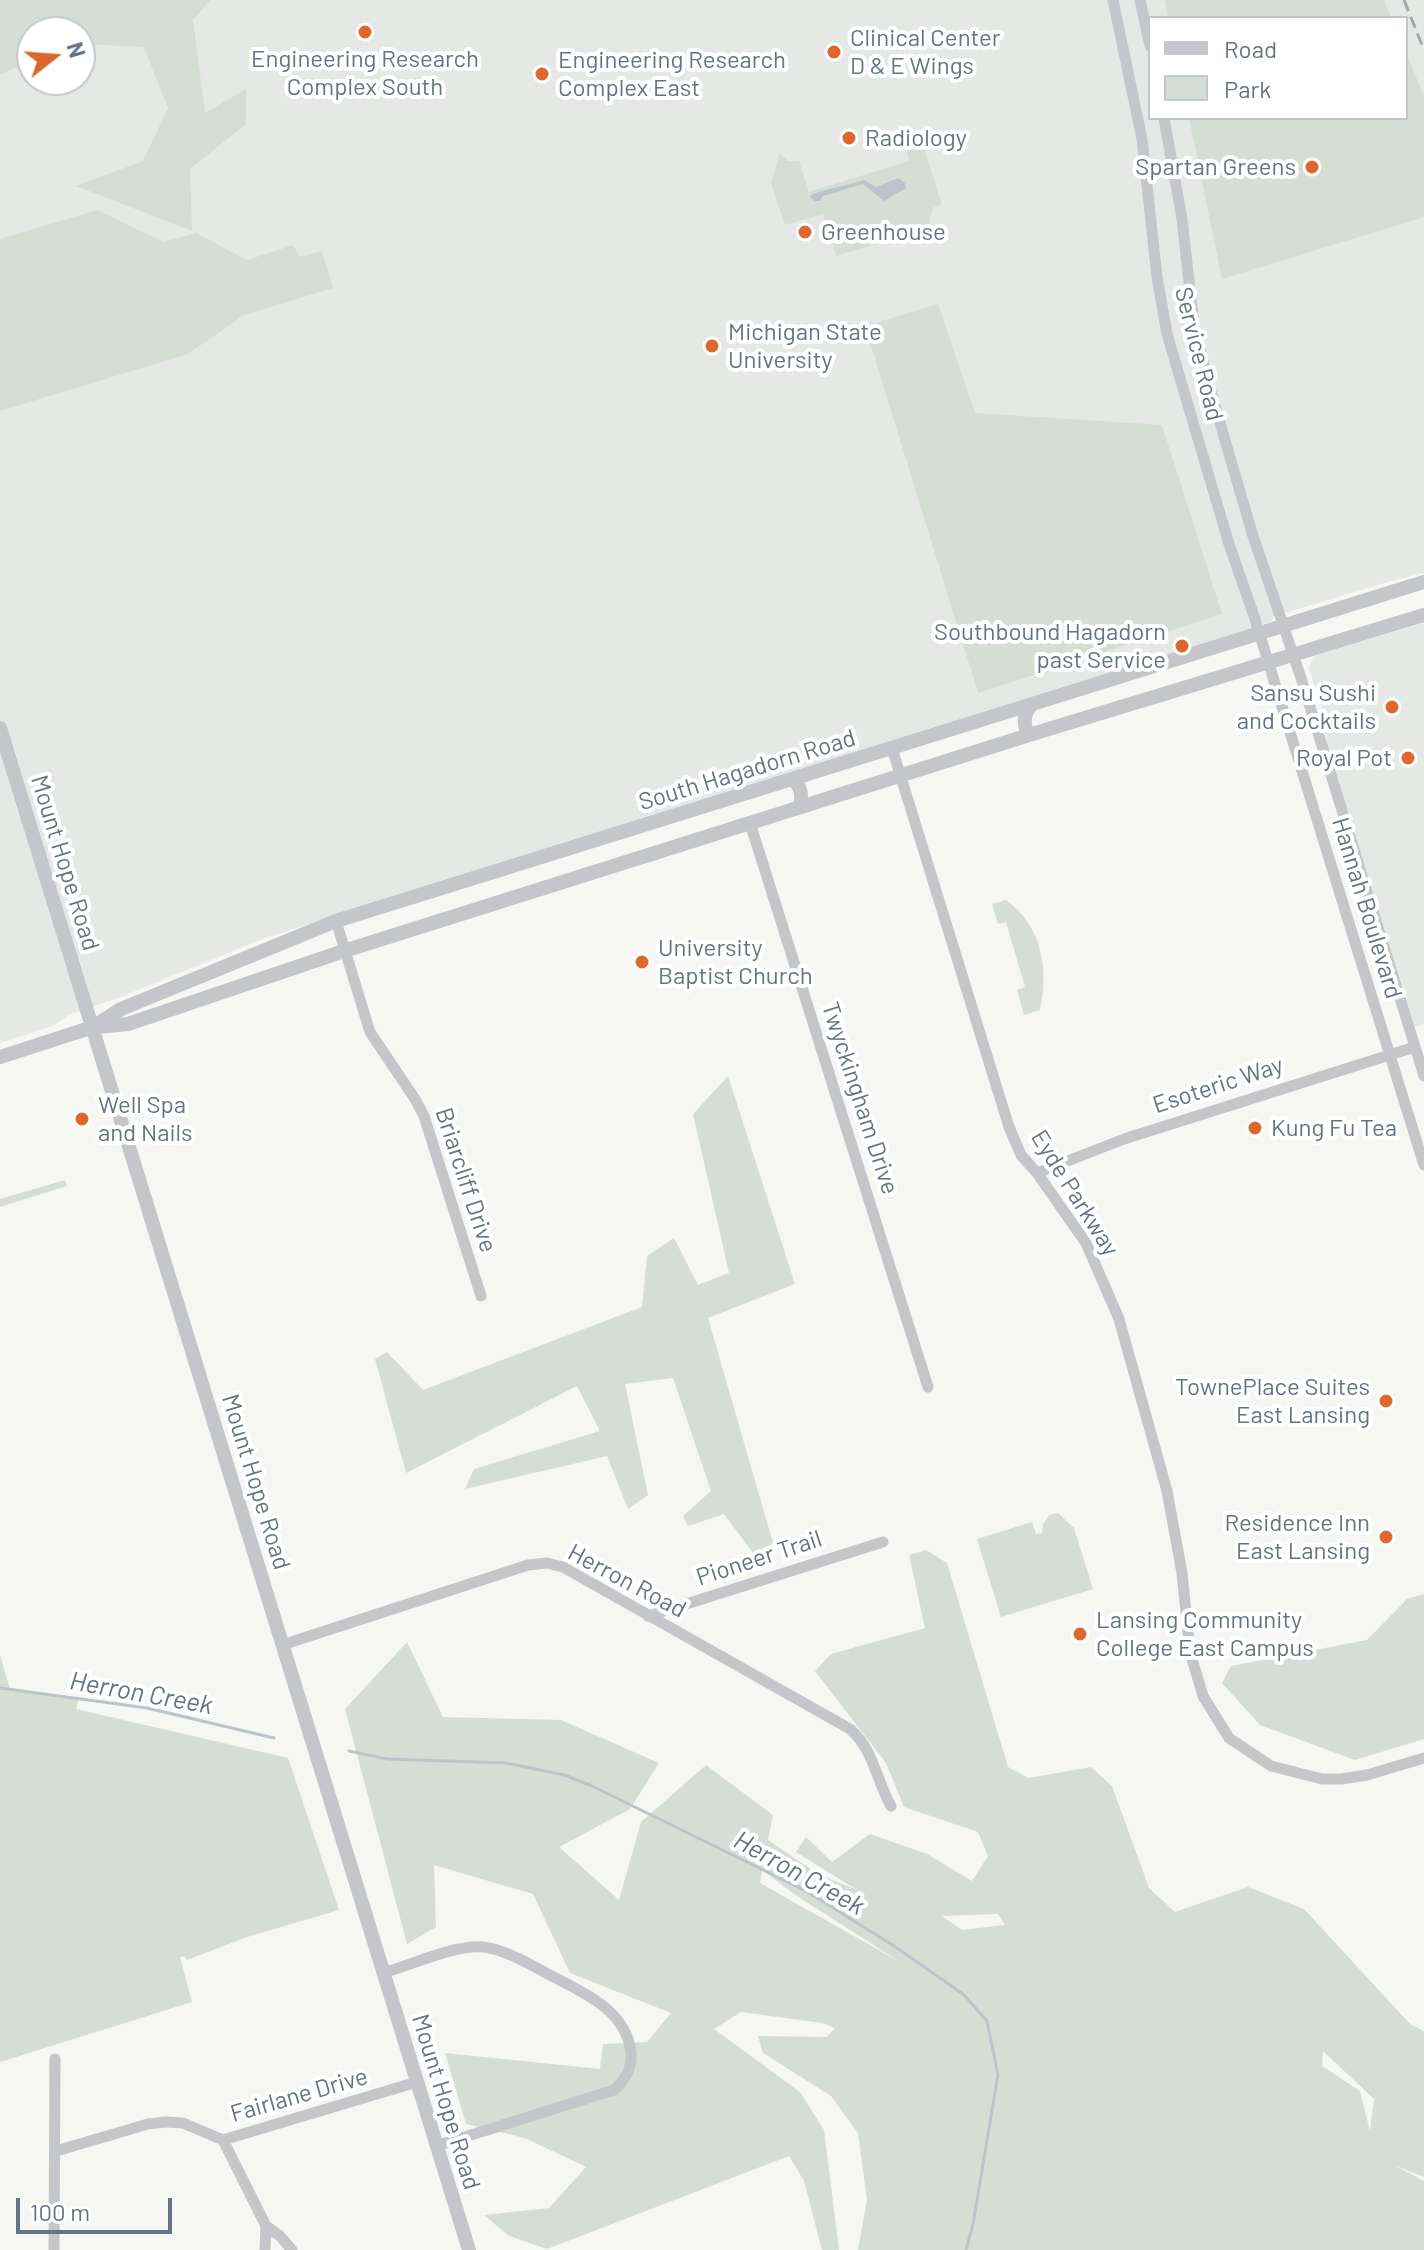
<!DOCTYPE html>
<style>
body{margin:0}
#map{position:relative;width:1424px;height:2250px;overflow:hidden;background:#f6f6f3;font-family:Barlow,sans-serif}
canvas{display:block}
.legend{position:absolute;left:1148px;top:16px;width:260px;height:104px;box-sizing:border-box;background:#fff;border:2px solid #c2c7cd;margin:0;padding:10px 14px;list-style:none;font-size:24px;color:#667383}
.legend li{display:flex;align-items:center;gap:16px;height:40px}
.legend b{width:40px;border:2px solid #c2c7cd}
.north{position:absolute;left:16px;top:16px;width:80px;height:80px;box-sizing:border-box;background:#fff;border:2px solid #c2c7cd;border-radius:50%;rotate:73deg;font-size:22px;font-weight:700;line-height:32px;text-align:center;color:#667383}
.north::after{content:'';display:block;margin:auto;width:28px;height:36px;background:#dd672c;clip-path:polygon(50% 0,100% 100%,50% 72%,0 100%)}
.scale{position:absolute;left:16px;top:2198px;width:156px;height:36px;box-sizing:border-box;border:4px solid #667383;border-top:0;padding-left:10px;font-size:24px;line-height:28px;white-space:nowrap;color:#667383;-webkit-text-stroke:6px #fff;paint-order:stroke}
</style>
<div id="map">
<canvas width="1424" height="2250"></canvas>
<ul class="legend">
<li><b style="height:10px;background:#c4c6ca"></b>Road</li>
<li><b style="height:22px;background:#d6ddd4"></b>Park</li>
</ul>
<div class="north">N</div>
<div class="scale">100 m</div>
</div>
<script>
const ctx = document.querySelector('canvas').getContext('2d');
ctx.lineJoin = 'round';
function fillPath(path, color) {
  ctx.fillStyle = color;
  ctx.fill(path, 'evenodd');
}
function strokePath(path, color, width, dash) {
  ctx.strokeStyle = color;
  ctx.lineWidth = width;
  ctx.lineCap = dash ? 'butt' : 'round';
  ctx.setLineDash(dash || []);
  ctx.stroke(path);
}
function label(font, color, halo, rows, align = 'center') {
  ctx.font = font + ' Barlow,sans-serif';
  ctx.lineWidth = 8;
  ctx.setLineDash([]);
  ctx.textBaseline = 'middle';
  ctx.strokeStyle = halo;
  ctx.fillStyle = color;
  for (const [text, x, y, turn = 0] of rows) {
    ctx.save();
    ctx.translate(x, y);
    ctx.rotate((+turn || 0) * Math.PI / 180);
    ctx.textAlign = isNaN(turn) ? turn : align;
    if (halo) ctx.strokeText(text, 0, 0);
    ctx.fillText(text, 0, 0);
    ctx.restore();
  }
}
fillPath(new Path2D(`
 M0,0H1424V573L1394,580L1275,616L1271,621L1243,632L265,938L123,996L68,1015L55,1025L0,1043ZM1150,18H1406V118H1150ZM32,32H80V80H32Z
 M1424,623V1024L1415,1027L1327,744L1325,719L1309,669L1311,662L1317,655Z`), '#e6e8e6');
fillPath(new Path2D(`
 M0,0H210L193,20L205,113L246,89V124L190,169L192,231L76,186L143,161L168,108L144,47L80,44V32H32V60L0,75Z
 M1165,0H1384L1391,18H1168Z
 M1406,53L1424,96V217L1222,279L1189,118H1406Z
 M920,135L942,205L934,207C930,215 928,220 931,228L836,256L823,214L785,225L771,183L780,153L788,161H799L809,192L909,161L907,152Z
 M97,210L164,242L196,233L247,260L293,245L300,257L322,251L333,288L244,315L188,354L0,411V239Z
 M938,304L975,413L1162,425L1222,614L978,693L865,326Z
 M1006,900C1042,926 1049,969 1040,1010L1024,1015L1017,990L1025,987L1006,922L998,924L992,904Z
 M728,1076L795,1284L708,1318L773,1543L754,1554L724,1514L688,1526L683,1516L711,1491L673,1378L625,1384L648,1495L628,1509L607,1456L465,1489L474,1469L600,1431L577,1386L406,1473L375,1359L387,1352L423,1390L642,1307L647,1256L674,1238L698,1285L729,1273L693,1114Z
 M65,1180L67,1186L0,1207V1199Z
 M1058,1513L1074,1528L1093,1589L1001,1617L977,1539L1032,1522L1036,1534L1042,1533L1043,1524L1049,1515Z
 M926,1550L947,1563L1008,1767L1029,1778L1091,1767L1112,1786L1149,1888L1175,1912L1248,1887L1304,1909L1410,2024L1424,2031V2177L1394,2165L1424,2181V2250H858L867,2200L858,2133L831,2096L763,2053L758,2036L827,2037L835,2028L822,2023L741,2012L714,2029L800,2092L824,2130L839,2250H822L804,2181L789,2156L547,2249L509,2236L484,2215L549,2208L586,2167L525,2138L466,2124L445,2053L600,2069L603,2044L647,2042L671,2013L570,1973L533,1894L434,1865L436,1927L407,1944L345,1709L407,1642L443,1717L561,1720L659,1763L630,1809L559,1847L619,1900L641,1822L706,1765L773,1815L768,1840L818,1874L857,1890L796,1852L806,1837L832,1862L870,1834L927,1854L972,1881L988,1856L978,1832L904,1807L886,1763L815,1671L831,1654L925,1628L909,1555ZM762,1870L794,1894L900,1962L760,1883ZM998,1914L1005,1925L962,1930L942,1916ZM1323,2051L1374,2099L1370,2131L1360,2091L1322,2066Z
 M1424,1594V1739L1355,1760L1260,1725L1222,1683L1231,1666L1367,1640L1407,1599Z
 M0,1655L10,1689L79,1698L76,1709L288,1758L339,1910L247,1937L187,1960L184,1956L180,1957L192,2002L0,2062Z`), '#d6ddd4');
fillPath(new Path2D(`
 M898,178L905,183L906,188L884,201L863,184L823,196L820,201H815L809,196C825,188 846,187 864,180L876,187Z`), '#bbc4ca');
strokePath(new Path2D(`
 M0,1688L147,1708L274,1738
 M349,1751L387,1759L506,1763L564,1775L592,1786L806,1891L894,1946L963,1994L987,2021L998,2075L973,2224L966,2250`), '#bbc4ca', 3);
strokePath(new Path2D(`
 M1113,0L1142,139L1157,277L1167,334L1229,544L1254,616L1424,1165
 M1140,0L1150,46
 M1164,118L1182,219L1194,326L1213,399L1253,536L1302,681L1424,1076
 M892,748L1009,1127L1021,1155L1037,1173L1086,1243L1119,1319L1167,1491L1182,1573L1190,1652L1203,1696L1229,1738L1271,1766L1322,1779H1341L1367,1775L1424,1758
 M750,823L928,1387
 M336,921L370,1032L415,1099L424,1116L481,1296
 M1037,1173L1124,1139L1415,1047
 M648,1616L883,1542
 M282,1645L528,1565L547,1563L563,1567L850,1729C874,1750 876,1780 891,1806
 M383,1973C412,1965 455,1944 484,1947C505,1950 528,1963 546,1973C580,1991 627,2009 631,2053C632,2069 626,2080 614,2090L436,2146
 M223,2140L266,2226L280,2236L292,2250
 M56,2151L148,2124L166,2122L183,2123L223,2140L417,2082
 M54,2250L55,2059
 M265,2250L266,2226`), '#c4c6ca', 11);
strokePath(new Path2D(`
 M0,728L469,2250
 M1029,735C1022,724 1024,713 1032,704
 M792,779C802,786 802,796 800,807
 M97,1027L128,1024L344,951L1029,735L1424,615
 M0,1057L93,1027L121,1009L336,921L1424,582`), '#c4c6ca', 14);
strokePath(new Path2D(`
 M1404,0L1424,50`), '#a4a9af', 3, [12, 6]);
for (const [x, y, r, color] of [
 [365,32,8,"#dd672c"],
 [834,52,8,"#dd672c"],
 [542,74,8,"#dd672c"],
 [849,138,8,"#dd672c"],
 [1312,167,8,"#dd672c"],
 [805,232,8,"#dd672c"],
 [712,346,8,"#dd672c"],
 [1182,646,8,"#dd672c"],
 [1392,707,8,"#dd672c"],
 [1408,758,8,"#dd672c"],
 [642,962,8,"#dd672c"],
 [82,1119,8,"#dd672c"],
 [1255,1128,8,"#dd672c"],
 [1386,1401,8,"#dd672c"],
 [1386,1537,8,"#dd672c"],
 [1080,1634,8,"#dd672c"]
]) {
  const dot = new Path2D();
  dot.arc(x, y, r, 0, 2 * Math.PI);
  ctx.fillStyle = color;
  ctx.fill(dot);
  strokePath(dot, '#fff', 3);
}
label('24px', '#667383', '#fff', [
 ["Clinical Center",850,38],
 ["D & E Wings",850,66],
 ["Engineering Research",365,59,"center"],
 ["Complex South",365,87,"center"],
 ["Engineering Research",558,60],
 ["Complex East",558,88],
 ["Radiology",865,138],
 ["Spartan Greens",1296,167,"right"],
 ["Greenhouse",821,232],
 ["Michigan State",728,332],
 ["University",728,360],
 ["Southbound Hagadorn",1166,632,"right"],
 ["past Service",1166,660,"right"],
 ["Sansu Sushi",1376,693,"right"],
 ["and Cocktails",1376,721,"right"],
 ["Royal Pot",1392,758,"right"],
 ["University",658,948],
 ["Baptist Church",658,976],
 ["Well Spa",98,1105],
 ["and Nails",98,1133],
 ["Kung Fu Tea",1271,1128],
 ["TownePlace Suites",1370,1387,"right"],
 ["East Lansing",1370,1415,"right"],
 ["Residence Inn",1370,1523,"right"],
 ["East Lansing",1370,1551,"right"],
 ["Lansing Community",1096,1620],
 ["College East Campus",1096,1648]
], 'left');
label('24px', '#667383', '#fff', [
 ["Service Road",1199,354,76],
 ["South Hagadorn Road",747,770,-17],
 ["Mount Hope Road",65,863,73],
 ["Hannah Boulevard",1367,908,73],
 ["Esoteric Way",1218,1085,-18],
 ["Twyckingham Drive",860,1098,72],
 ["Briarcliff Drive",466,1180,72],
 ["Eyde Parkway",1075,1193,58],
 ["Mount Hope Road",256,1482,73],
 ["Pioneer Trail",759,1558,-18],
 ["Herron Road",627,1581,28],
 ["Fairlane Drive",299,2095,-16],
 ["Mount Hope Road",446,2102,73]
]);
label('italic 26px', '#62747f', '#fff', [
 ["Herron Creek",141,1693,10],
 ["Herron Creek",799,1873,29]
]);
</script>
